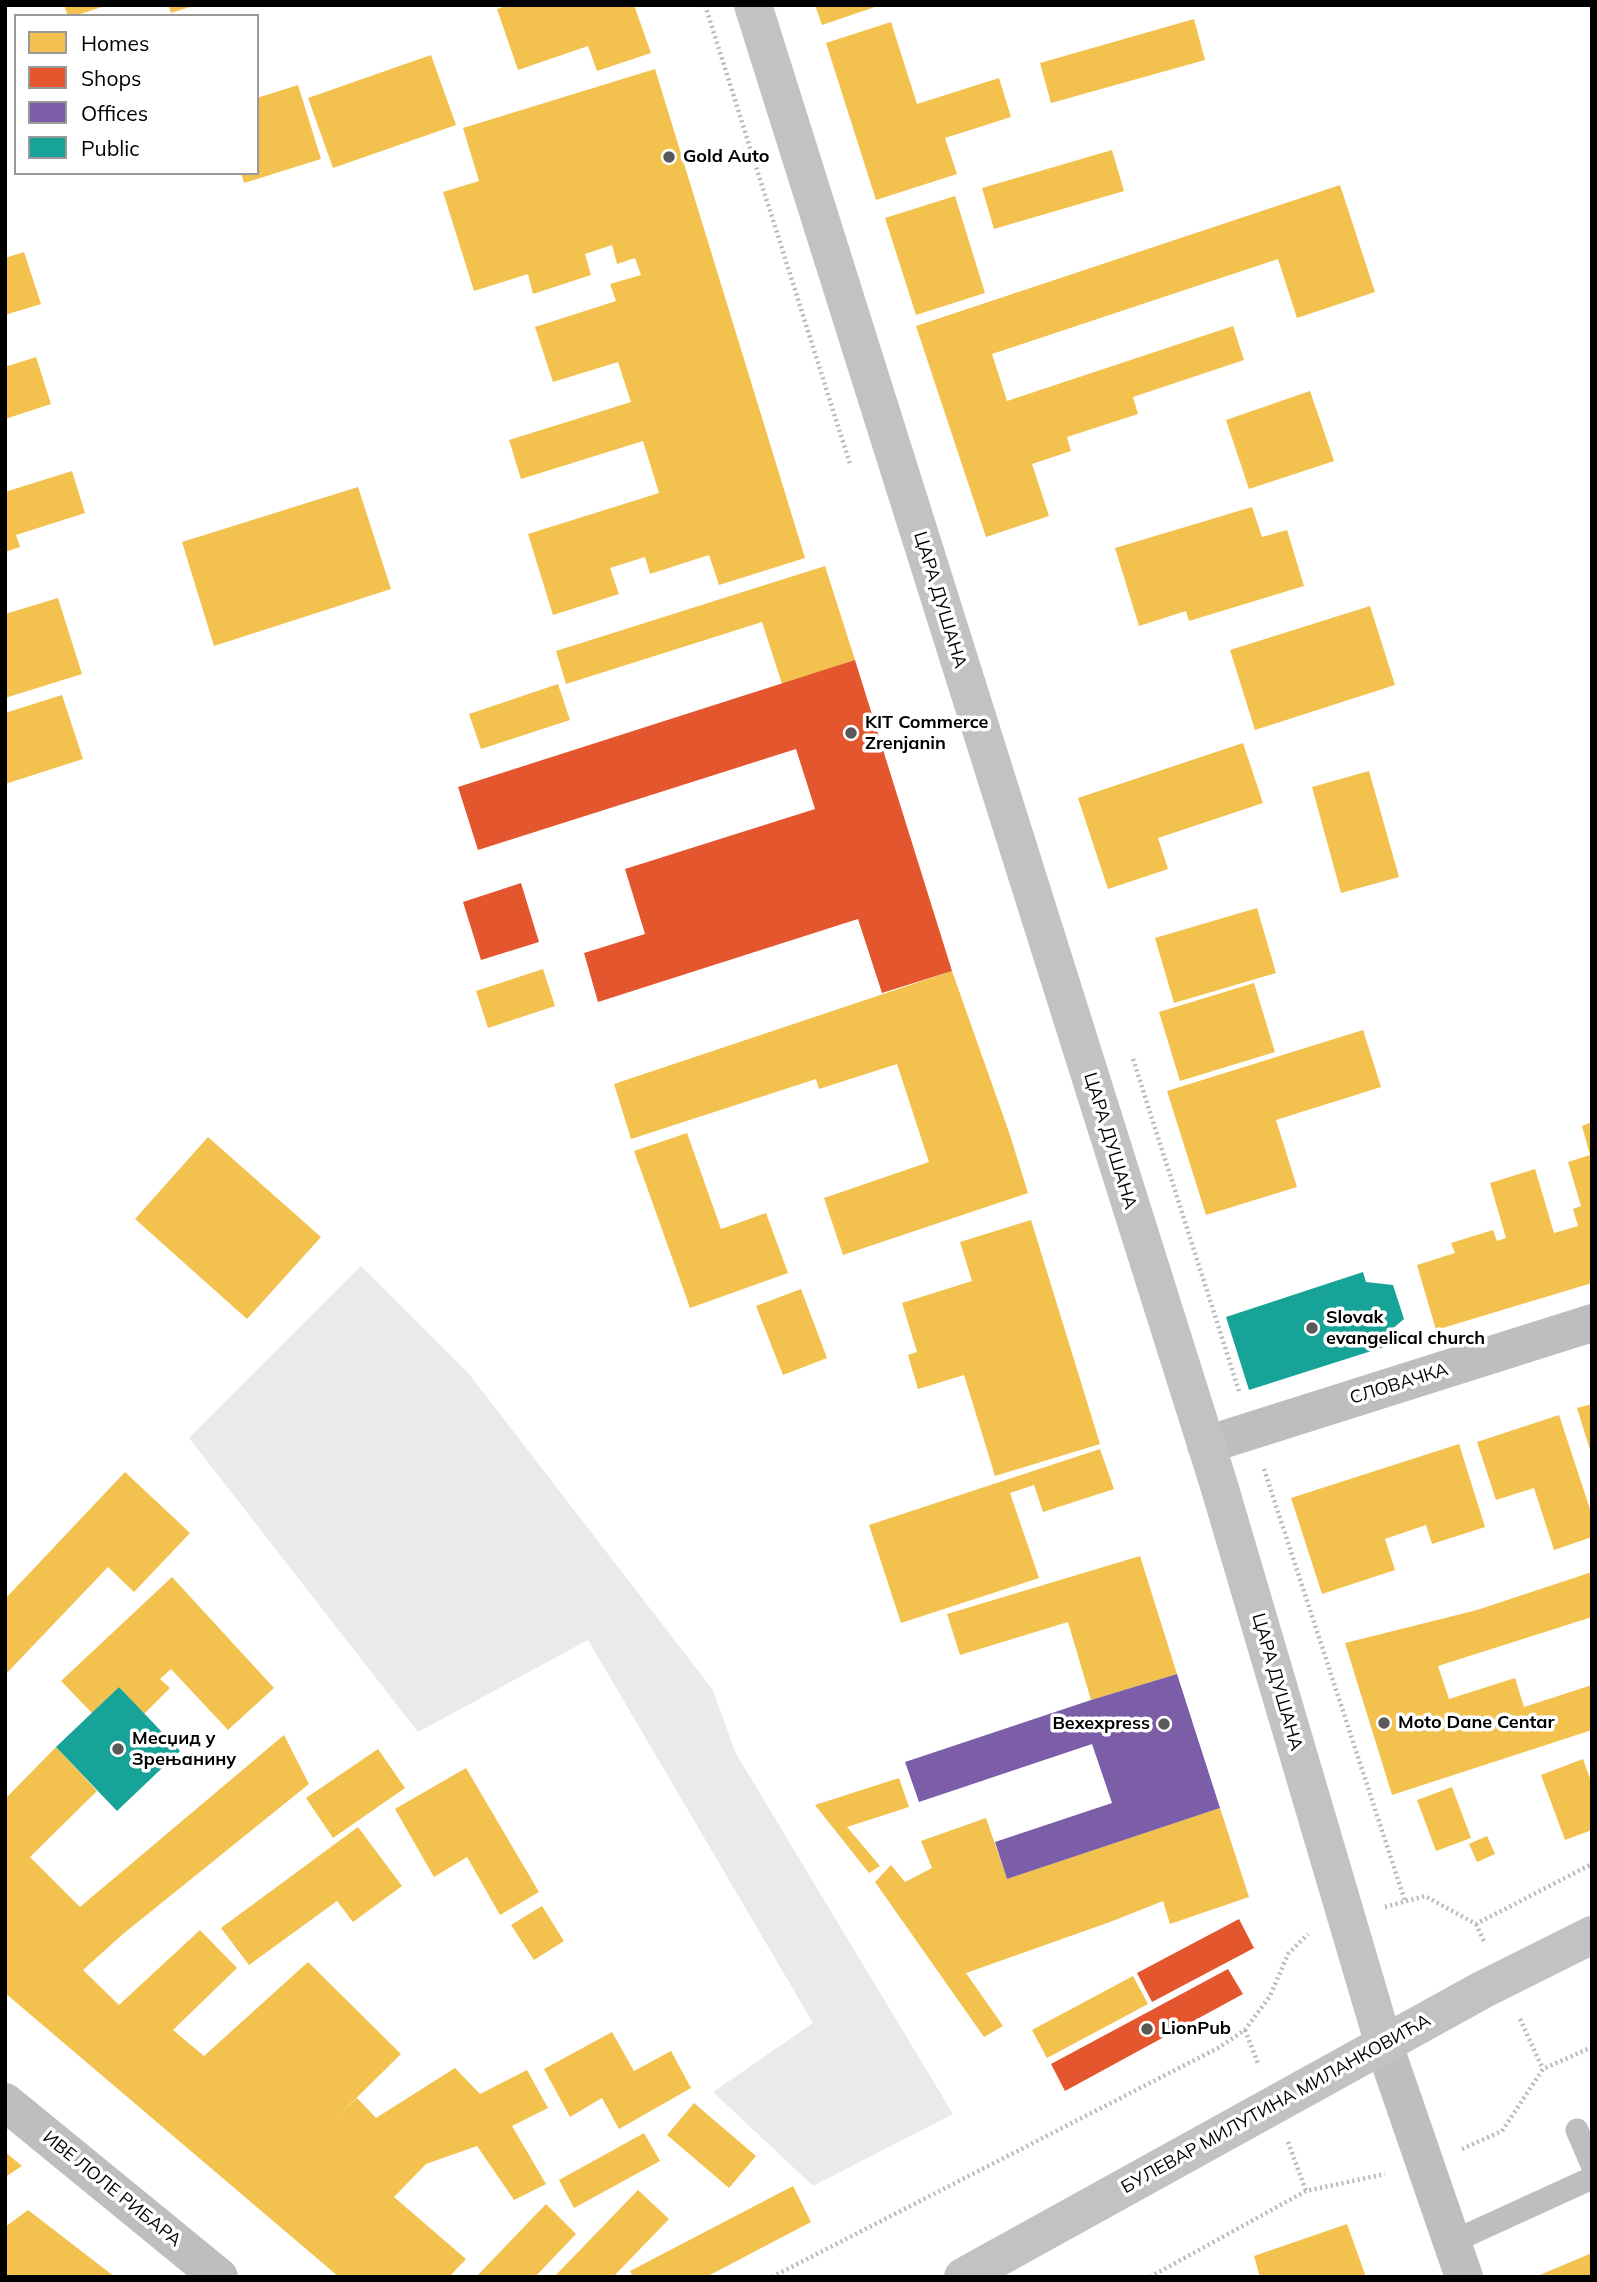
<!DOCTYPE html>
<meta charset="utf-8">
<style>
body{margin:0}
#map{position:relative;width:1597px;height:2282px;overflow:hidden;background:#fff;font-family:Mulish,sans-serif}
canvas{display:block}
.frame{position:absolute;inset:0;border:7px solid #000;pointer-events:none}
.legend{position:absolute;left:14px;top:14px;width:245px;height:161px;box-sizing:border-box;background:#fff;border:2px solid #999;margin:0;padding:9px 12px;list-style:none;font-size:21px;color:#000}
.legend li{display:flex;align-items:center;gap:14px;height:35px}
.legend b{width:35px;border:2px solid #999}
</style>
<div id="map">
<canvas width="1597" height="2282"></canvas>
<div class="frame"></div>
<ul class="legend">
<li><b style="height:19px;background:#f2c14e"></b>Homes</li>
<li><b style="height:19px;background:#e4572e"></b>Shops</li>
<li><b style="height:19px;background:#7b5ea7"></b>Offices</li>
<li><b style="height:19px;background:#17a398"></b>Public</li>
</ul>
</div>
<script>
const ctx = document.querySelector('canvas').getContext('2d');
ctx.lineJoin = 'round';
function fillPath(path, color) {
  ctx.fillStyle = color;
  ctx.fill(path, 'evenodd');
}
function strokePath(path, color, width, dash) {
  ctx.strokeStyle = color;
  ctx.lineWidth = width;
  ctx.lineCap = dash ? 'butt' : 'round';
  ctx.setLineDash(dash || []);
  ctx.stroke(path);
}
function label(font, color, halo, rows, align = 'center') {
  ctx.font = font + ' Mulish,sans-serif';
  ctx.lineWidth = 7;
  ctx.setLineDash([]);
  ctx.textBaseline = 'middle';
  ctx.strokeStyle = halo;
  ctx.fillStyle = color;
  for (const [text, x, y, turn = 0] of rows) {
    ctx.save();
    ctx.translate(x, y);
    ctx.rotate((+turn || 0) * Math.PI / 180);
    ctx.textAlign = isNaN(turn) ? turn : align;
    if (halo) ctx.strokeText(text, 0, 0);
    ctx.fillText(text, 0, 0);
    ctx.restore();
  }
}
fillPath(new Path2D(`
 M361,1266L469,1374L713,1690L735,1752L953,2114L813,2186L713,2092L813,2023L588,1640L418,1732L189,1438Z`), '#eaeaea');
fillPath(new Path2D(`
 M64,5H105V6L74,16H68Z
 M168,5H193V6L171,13Z
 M509,5H634L651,53L597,71L588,46L518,70L497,9Z
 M815,5H878V6L822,25Z
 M1194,19L1205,60L1051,103L1040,63Z
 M891,22L917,104L999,78L1011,117L945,138L957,174L876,200L826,43Z
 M431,55L456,125L333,168L308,98Z
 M655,69L805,558L719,585L709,555L650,574L645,557L610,568L619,594L553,615L528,534L659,493L643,441L521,479L509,440L631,402L618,362L553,382L535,327L616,301L610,284L641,275L635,258L617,264L612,245L585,254L591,275L533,294L528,274L474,291L443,192L479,181L463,128Z
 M298,85L321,159L244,183L241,173H257V98Z
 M1112,150L1124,191L994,229L982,188Z
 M1340,185L1375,292L1297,318L1278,259L992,354L1007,401L1233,326L1244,360L1133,397L1138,414L1067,437L1071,451L1032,464L1049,516L986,537L916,326Z
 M955,196L985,293L916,315L885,218Z
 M24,252L41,304L5,315V258Z
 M36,357L51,404L5,419V367Z
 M1310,391L1334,461L1249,489L1226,420Z
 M72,471L85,513L16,535L20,547L5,552V492Z
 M358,487L391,589L214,646L182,542Z
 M1252,507L1262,537L1287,530L1304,586L1189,621L1186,611L1139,626L1115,548Z
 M825,566L855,660L782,684L762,622L566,684L556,651Z
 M58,598L82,674L5,698V614Z
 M1370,606L1395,685L1255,730L1230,650Z
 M558,684L570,720L481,749L469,714Z
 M62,695L83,759L5,784V713Z
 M1243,743L1263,803L1158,838L1168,869L1108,889L1078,798Z
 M1369,771L1399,877L1341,893L1312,787Z
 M1257,908L1276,973L1174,1003L1155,938Z
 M543,969L555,1006L488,1028L476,991Z
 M952,971L1010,1135L1028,1193L843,1255L824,1198L929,1162L897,1064L819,1089L816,1079L631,1139L614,1084Z
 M1254,983L1275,1052L1180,1081L1159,1012Z
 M1363,1030L1381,1087L1276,1120L1297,1187L1206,1215L1167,1091Z
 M1592,1122V1283L1436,1330L1417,1265L1455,1253L1451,1243L1493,1230L1497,1241L1506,1238L1490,1183L1535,1169L1554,1233L1578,1226L1573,1209L1581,1206L1568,1162L1590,1155L1582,1126Z
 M687,1133L721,1229L766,1213L788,1273L690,1308L634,1151Z
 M208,1137L321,1237L247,1319L135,1219Z
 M1031,1220L1100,1444L995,1476L964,1375L918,1389L908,1355L917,1352L902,1303L972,1281L960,1242Z
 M801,1289L827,1358L783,1375L756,1306Z
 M1592,1404V1453H1591L1577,1408Z
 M1559,1415L1592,1515V1537L1554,1550L1534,1488L1496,1500L1477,1442Z
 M1459,1444L1485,1527L1432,1544L1426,1525L1385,1539L1395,1570L1322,1594L1291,1498Z
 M1100,1449L1114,1489L1043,1512L1034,1485L1010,1493L1039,1578L901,1623L869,1525Z
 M125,1472L190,1533L134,1592L108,1567L5,1675V1599Z
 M1140,1556L1177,1674L1091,1700L1068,1622L960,1655L947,1614Z
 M1592,1572V1617L1438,1666L1449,1699L1515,1678L1524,1707L1592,1685V1730L1392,1795L1345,1643L1477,1610Z
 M172,1577L274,1688L228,1730L171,1669L160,1679L170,1688L144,1714L119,1687L92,1713L61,1681Z
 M284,1735L309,1784L123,1934L83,1970L119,2005L200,1930L237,1968L173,2030L204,2056L308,1962L401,2054L333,2121L357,2098L376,2118L455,2068L480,2094L527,2070L548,2108L512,2126L546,2184L514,2200L477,2146L426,2164L394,2197L466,2259L449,2277H339L5,1993V1799L56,1747L97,1791L30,1857L80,1907Z
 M378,1749L405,1788L333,1838L306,1798Z
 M1583,1759L1592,1784V1830L1565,1840L1541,1775Z
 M466,1768L539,1892L500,1915L467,1857L434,1877L395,1809Z
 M899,1778L909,1807L847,1827L880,1866L869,1873L815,1805Z
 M1452,1787L1471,1838L1436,1851L1417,1800Z
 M1220,1808L1249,1897L1170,1924L1163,1901L1110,1922L966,1973L1003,2026L984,2037L875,1882L891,1865L905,1882L932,1868L921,1841L986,1818L1007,1879Z
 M358,1827L402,1886L353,1922L337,1901L249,1965L221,1928Z
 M1487,1836L1495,1854L1477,1862L1469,1844Z
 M542,1906L564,1941L534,1960L511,1925Z
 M1133,1976L1148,2004L1047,2058L1032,2030Z
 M612,2032L634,2071L671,2051L691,2088L619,2129L602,2098L570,2117L544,2069Z
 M694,2103L756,2156L729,2188L667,2135Z
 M644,2133L660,2161L574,2208L559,2180Z
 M5,2152L22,2166L5,2177Z
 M793,2186L811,2222L706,2277H633L630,2271Z
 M638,2190L669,2219L613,2277H554Z
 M546,2204L576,2234L535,2277H476Z
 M28,2210L115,2277H5V2227Z
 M1347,2224L1366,2277H1260L1254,2256Z
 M1592,2253V2277H1535Z`), '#f2c14e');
fillPath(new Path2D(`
 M855,660L952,971L882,993L858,919L598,1002L584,953L645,934L625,869L815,809L796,749L478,850L458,787Z
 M521,883L539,942L481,960L463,902Z
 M1239,1919L1254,1948L1152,2002L1137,1973Z
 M1228,1969L1243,1994L1065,2091L1051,2064Z`), '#e4572e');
fillPath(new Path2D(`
 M1177,1674L1220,1808L1007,1879L995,1842L1112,1803L1092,1744L919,1802L905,1762L1091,1700Z`), '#7b5ea7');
fillPath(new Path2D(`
 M1363,1272L1366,1282L1393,1285L1404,1319L1384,1336L1387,1346L1249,1390L1226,1317Z
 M119,1687L180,1751L117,1811L56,1747Z`), '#17a398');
strokePath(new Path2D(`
 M705,5L850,464
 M1133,1059L1239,1391
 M1264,1469L1405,1901
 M1385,1907L1425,1896L1476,1924L1592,1864
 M1476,1924L1485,1944
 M1520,2019L1543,2069
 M1245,2030L1259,2066
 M1288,2142L1306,2191
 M1462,2149L1502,2131L1543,2069L1592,2047
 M772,2277L1218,2048L1245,2030L1270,1996L1288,1954L1308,1934
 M1150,2277L1306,2191L1385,2174`), '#b8b8b8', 4.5, [2, 3.5]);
strokePath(new Path2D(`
 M1577,2130L1592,2165
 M1452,2242L1592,2178`), '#bebebe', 23);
strokePath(new Path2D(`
 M1206,1445L1592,1323
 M1384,2045L1464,2277
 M5,2102L219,2277`), '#bebebe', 38);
strokePath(new Path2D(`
 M753,5L1218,1482L1384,2045
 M963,2277L1482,1990L1592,1935`), '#c2c2c2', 38);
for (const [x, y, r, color] of [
 [669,157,7,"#595959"],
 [851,733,7,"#595959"],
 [1312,1328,7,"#595959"],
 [1384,1723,7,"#595959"],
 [1164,1724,7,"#595959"],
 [118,1749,7,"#595959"],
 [1147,2029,7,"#595959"]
]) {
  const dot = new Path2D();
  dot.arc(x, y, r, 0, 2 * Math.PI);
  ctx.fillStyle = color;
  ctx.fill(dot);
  strokePath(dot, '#fff', 2.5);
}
label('bold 18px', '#000', '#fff', [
 ["Gold Auto",683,157],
 ["KIT Commerce",865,723],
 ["Zrenjanin",865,744],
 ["Slovak",1326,1318],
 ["evangelical church",1326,1339],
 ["Moto Dane Centar",1398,1723],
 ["Bexexpress",1150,1724,"right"],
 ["Месџид у",132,1739],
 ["Зрењанину",132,1760],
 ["LionPub",1161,2029]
], 'left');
label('18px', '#000', '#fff', [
 ["ЦАРА ДУШАНА",940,600,73],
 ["ЦАРА ДУШАНА",1110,1141,73],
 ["СЛОВАЧКА",1399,1384,-17],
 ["ЦАРА ДУШАНА",1277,1682,74],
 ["БУЛЕВАР МИЛУТИНА МИЛАНКОВИЋА",1276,2104,-29],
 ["ИВЕ ЛОЛЕ РИБАРА",112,2189,39]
]);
</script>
